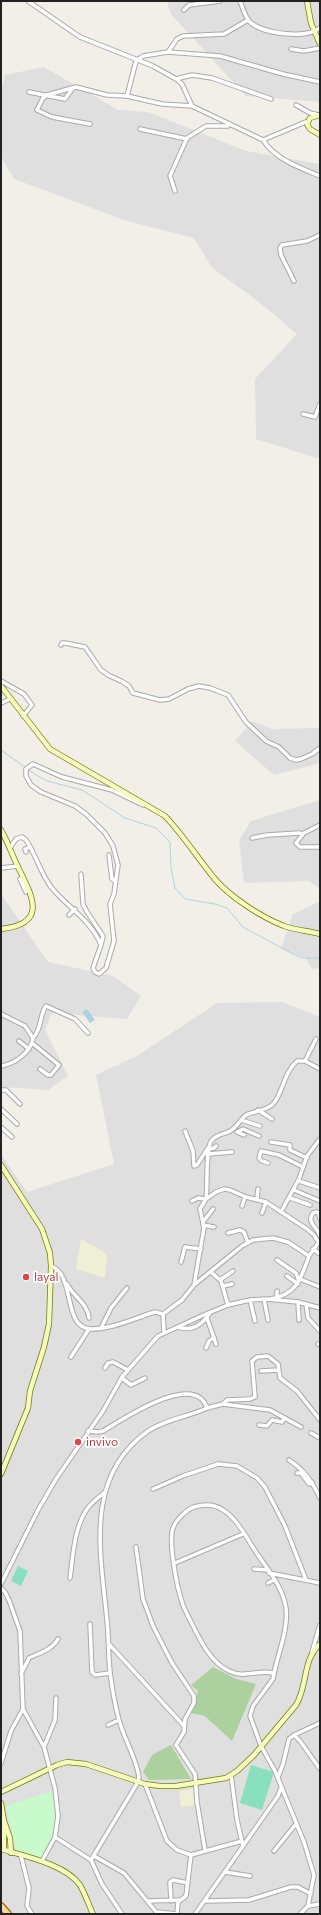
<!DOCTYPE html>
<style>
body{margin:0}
#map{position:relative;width:321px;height:1915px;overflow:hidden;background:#f2efe9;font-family:Commissioner,sans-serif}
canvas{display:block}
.frame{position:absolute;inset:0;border:2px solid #222;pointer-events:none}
</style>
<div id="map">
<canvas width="321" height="1915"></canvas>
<div class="frame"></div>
</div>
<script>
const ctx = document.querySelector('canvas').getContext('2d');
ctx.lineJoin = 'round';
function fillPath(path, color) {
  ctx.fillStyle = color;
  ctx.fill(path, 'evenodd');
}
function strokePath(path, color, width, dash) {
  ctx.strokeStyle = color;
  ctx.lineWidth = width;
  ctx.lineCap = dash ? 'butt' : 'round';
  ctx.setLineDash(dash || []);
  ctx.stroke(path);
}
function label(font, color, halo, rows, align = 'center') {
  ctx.font = font + ' Commissioner,sans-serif';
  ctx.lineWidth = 3.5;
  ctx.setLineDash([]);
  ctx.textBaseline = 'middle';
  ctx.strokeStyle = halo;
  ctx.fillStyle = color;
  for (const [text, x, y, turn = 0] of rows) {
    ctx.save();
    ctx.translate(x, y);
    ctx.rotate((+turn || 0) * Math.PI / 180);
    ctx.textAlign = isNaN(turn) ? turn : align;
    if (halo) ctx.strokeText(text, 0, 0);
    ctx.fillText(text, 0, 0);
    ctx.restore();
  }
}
fillPath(new Path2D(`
 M167,1H320V102L246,96L170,13Z
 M44,67L118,110L148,112L246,151L320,164V459L256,439L255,379L297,334L259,302L212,268L194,238L127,221L14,179L1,157V92L5,75Z
 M252,721L272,729L320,728V763L274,775L235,741Z
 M320,800V889L309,881L244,883L239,840L251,821Z
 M1,894L48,962L113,976L141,996L127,1019L52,1013L45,1030L68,1076L48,1090L1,1087Z
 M320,901V968L312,969L305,958L281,949L293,914Z
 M282,1002L320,1017V1914H1V1154L27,1192L114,1164L96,1075L137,1056L217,1003Z`), '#e0dfdf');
fillPath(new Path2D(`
 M81,1239L107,1254L105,1278L76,1269Z
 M194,1789L196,1805L181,1807L179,1791Z`), '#eef0d5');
fillPath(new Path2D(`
 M213,1667L236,1679L256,1684L232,1741L205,1716L191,1713L198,1691L191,1685Z
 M171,1745L191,1779L149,1780L143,1772L152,1755Z`), '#add19e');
fillPath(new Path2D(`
 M53,1791L55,1820L54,1835L41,1858L16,1851L6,1806Z`), '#c8facc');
fillPath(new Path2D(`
 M18,1566L28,1571L21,1586L11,1581Z
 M251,1765L274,1772L262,1810L240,1803Z`), '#88e0be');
fillPath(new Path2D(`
 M87,1009L95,1020L90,1023L82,1012Z`), '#aad3df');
strokePath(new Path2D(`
 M1,750L36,775L47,781L82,790L125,818L156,828L170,842L171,868L175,888L185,899L215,904L227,908L243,927L295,955L301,958H320`), '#aad3df', 1);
const street = new Path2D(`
 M28,1L80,37L153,66L176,79
 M240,1C243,8 245,18 251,23C265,34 306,39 320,28
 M184,10L189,5L220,1
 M291,49L304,51L320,48
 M168,52L220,56L283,74L320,82
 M29,92L65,99L73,88
 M127,96L162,104L192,106L263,140C275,159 300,168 320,176
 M296,105L310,113L319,115
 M192,106L182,84L176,79L192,75L212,78L271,99
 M90,124L52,117L37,110L43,98L47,95L76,87L107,95L127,96L136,61L143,56L168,52L177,39L183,36L224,34L248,20
 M140,129L187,139
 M263,140L308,121
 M175,191L170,176L187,138L206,126H228
 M294,281L281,255L280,248L282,245L307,241L320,235
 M303,414L315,417L320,404
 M61,645L62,643H65L85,647L101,670L108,675L121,681L129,686L133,693L160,700L169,699L188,689L199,686L210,688L228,695L246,722L266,741L279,747L290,758L296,760L301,759L312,754L320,748
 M1,681L24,694L32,705L23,716
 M1,703L10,699
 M320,825L304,833L296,843L300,847H320
 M252,838L267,835L300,833L302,835
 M10,848L16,839L22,837L26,840C36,855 40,872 51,887C67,907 91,920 101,945L93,968L95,972L99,974L106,968L114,941L110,904L114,894L118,865L113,846L105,833L86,814L75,806L41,792L31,785L26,776V769L33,764L62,777L112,790L143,805
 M26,852L25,849L30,847
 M109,855L112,879L115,881
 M1,868L18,866
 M81,874L83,904L87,912L103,936L101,945
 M23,877L20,879L26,892
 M69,915L75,909
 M1,1014L25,1026L33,1038C31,1052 15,1064 1,1066
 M33,1038C42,1029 39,1016 46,1006L75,1019L88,1033
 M19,1041L29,1049
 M32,1043L59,1065L51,1075H48L40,1069
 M305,1061L316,1039
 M1,1090H6L20,1104
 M1,1109L17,1124
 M258,1110L272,1119
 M241,1120L260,1126
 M1,1127L12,1137
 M185,1131L193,1151L194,1166L197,1165L208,1148
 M237,1132L243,1129L259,1136
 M237,1132L244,1135
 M271,1142L290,1145V1150L307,1158
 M208,1149L214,1148L216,1146
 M208,1154L232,1152
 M268,1163L262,1161L259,1158L261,1151L279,1155L303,1167
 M299,1181L320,1188
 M294,1190L320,1201
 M290,1198L310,1205
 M206,1199C208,1187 205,1146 212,1140C218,1133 228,1134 233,1129C238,1125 241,1119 246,1115C254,1111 265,1111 272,1105C283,1095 283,1073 297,1061H305L320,1069
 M257,1199L258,1189
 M192,1201L198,1198L206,1199
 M242,1206L245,1197
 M281,1212L299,1179L307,1156L320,1139
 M262,1213L266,1202
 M320,1219L319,1214L317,1212L313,1213C306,1223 317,1226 320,1236
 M203,1222L213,1209
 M203,1225L214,1227
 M228,1233L240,1230L244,1232L248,1243
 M313,1249L320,1254
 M309,1256L319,1242
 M277,1260L296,1273L299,1281
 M181,1262L185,1247L201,1249
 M51,1266C76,1275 62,1328 91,1329C113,1329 135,1318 155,1312L163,1314
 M211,1272L221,1281L228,1305
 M287,1276L298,1284
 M300,1279L320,1287
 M220,1280L233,1271
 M67,1284C73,1296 88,1304 89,1318
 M194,1285L204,1228L200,1209L206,1199L216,1192L224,1189L230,1190L246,1197L266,1202L307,1229L314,1235L318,1242
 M223,1286L232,1284
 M277,1298V1291
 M264,1299L268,1320
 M250,1300L255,1321
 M298,1302L299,1320
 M306,1304L308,1318L320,1331
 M163,1314L182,1300L194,1285L242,1246L253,1240L273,1238L288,1242L309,1256C301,1278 297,1295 270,1299
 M163,1314L164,1332
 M207,1318L216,1344
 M178,1327C192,1332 202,1325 210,1313
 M101,1328L111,1308L127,1288
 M318,1344L320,1345
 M206,1348L209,1341L214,1337
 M71,1357L89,1329
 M105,1368L108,1363L113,1362L128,1370
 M261,1371L279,1370
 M122,1378L131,1385L145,1378
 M223,1404L227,1400L250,1399L255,1397L252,1361L257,1357L268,1356L278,1364L280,1378L297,1391L320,1420
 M207,1408L223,1404L270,1410L301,1427
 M259,1425L267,1426L272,1420L282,1422L285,1418
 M88,1431L98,1432L103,1431C122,1420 195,1370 207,1408C188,1417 166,1419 148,1431C83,1477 101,1554 107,1621C109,1638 108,1655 110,1672C112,1688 115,1705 119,1720C124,1739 136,1757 139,1777L138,1782L91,1860
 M311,1433L320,1438
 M289,1460C304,1470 312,1481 320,1498
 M297,1473H301L309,1484L312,1482
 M153,1489L183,1476L218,1464L237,1466L257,1478L265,1487L285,1526L306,1580
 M136,1547L143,1599L153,1626L172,1663L194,1696V1703L185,1719L184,1732L176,1745L195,1774L197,1802L205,1850
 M175,1563L243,1534
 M254,1569L268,1570
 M269,1573L320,1583
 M70,1578C73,1556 74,1528 87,1509C91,1503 99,1497 105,1492
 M268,1583L274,1580
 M1,1584L38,1510L56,1479L103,1411L122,1377L158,1336L206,1314L228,1305L250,1300L267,1299L298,1302L320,1308
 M1,1588L5,1592L9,1600L20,1631L23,1709L44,1747L55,1788L58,1816L55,1837
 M90,1624L92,1672L95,1675L110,1673
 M109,1644L184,1726
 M312,1652L320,1625
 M273,1673C259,1669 245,1679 229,1671C208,1661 198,1635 188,1616C186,1611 183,1607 182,1602C177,1587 168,1542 173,1528C176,1520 186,1510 194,1507C204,1504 214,1504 223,1510C238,1519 248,1541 258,1555C269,1571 283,1588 286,1608C289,1630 276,1658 273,1679L253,1706L250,1716L261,1746L275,1771L304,1842L314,1875L308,1906L300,1914
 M21,1674L29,1658C39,1653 52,1650 58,1639
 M108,1725L119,1720
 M294,1735L320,1723
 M44,1747L55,1720L56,1698
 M1,1763L11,1731L23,1709
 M278,1777L283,1764L289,1739L294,1735L300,1741L320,1769
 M145,1784L167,1841L177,1850L191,1855L186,1896L178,1902L177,1914
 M243,1846L278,1796L281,1788
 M274,1851L296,1824
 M191,1855L242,1841
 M21,1856L29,1888L27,1906L32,1914
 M94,1856L124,1873L158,1914
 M42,1861L55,1837L91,1860L102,1884L122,1914
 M225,1872L250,1876
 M148,1901L180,1900
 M171,1901L170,1882L173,1880L188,1883
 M206,1901L249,1900L291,1887H298L311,1894
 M308,1906L320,1904
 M157,1912L177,1914
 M195,1914L243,1846L237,1820L231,1775`);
const secondary = new Path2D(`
 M307,1L311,23L320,44
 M320,115L310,118L307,124L310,129L320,135
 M1,686L50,749L165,816C183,835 197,857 214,878C230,897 261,917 284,926C296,930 308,931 320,934
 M1,830C8,842 12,855 18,867C32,896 49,924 1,929
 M1,1165L42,1229L50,1253L51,1266L49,1324L44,1347L30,1391L28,1408L1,1474
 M1,1792L57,1765L67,1762L86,1764L145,1784L160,1786H176L226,1778L237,1771L254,1755L296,1705C308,1686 302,1660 320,1644
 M1,1803L4,1821V1850
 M4,1821L10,1838L11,1853
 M1,1849C24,1856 65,1864 80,1885C85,1894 89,1905 93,1914`);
const primary = new Path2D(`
 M1,1906L8,1914`);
strokePath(street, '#a9a9a9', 5.5);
strokePath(secondary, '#707d05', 6);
strokePath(primary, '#a06b00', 8);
strokePath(street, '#fff', 3.5);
strokePath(secondary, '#f7fabf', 4.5);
strokePath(primary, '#fcd6a4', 5.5);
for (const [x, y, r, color] of [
 [26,1277,4,"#e0444e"],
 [78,1442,4,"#e0444e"]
]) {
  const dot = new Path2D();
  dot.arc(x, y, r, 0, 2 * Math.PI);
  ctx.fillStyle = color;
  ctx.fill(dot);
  strokePath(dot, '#fff', 1.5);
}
label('12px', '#be3a42', '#fff', [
 ["layal",34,1277],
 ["invivo",86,1442]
], 'left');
</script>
